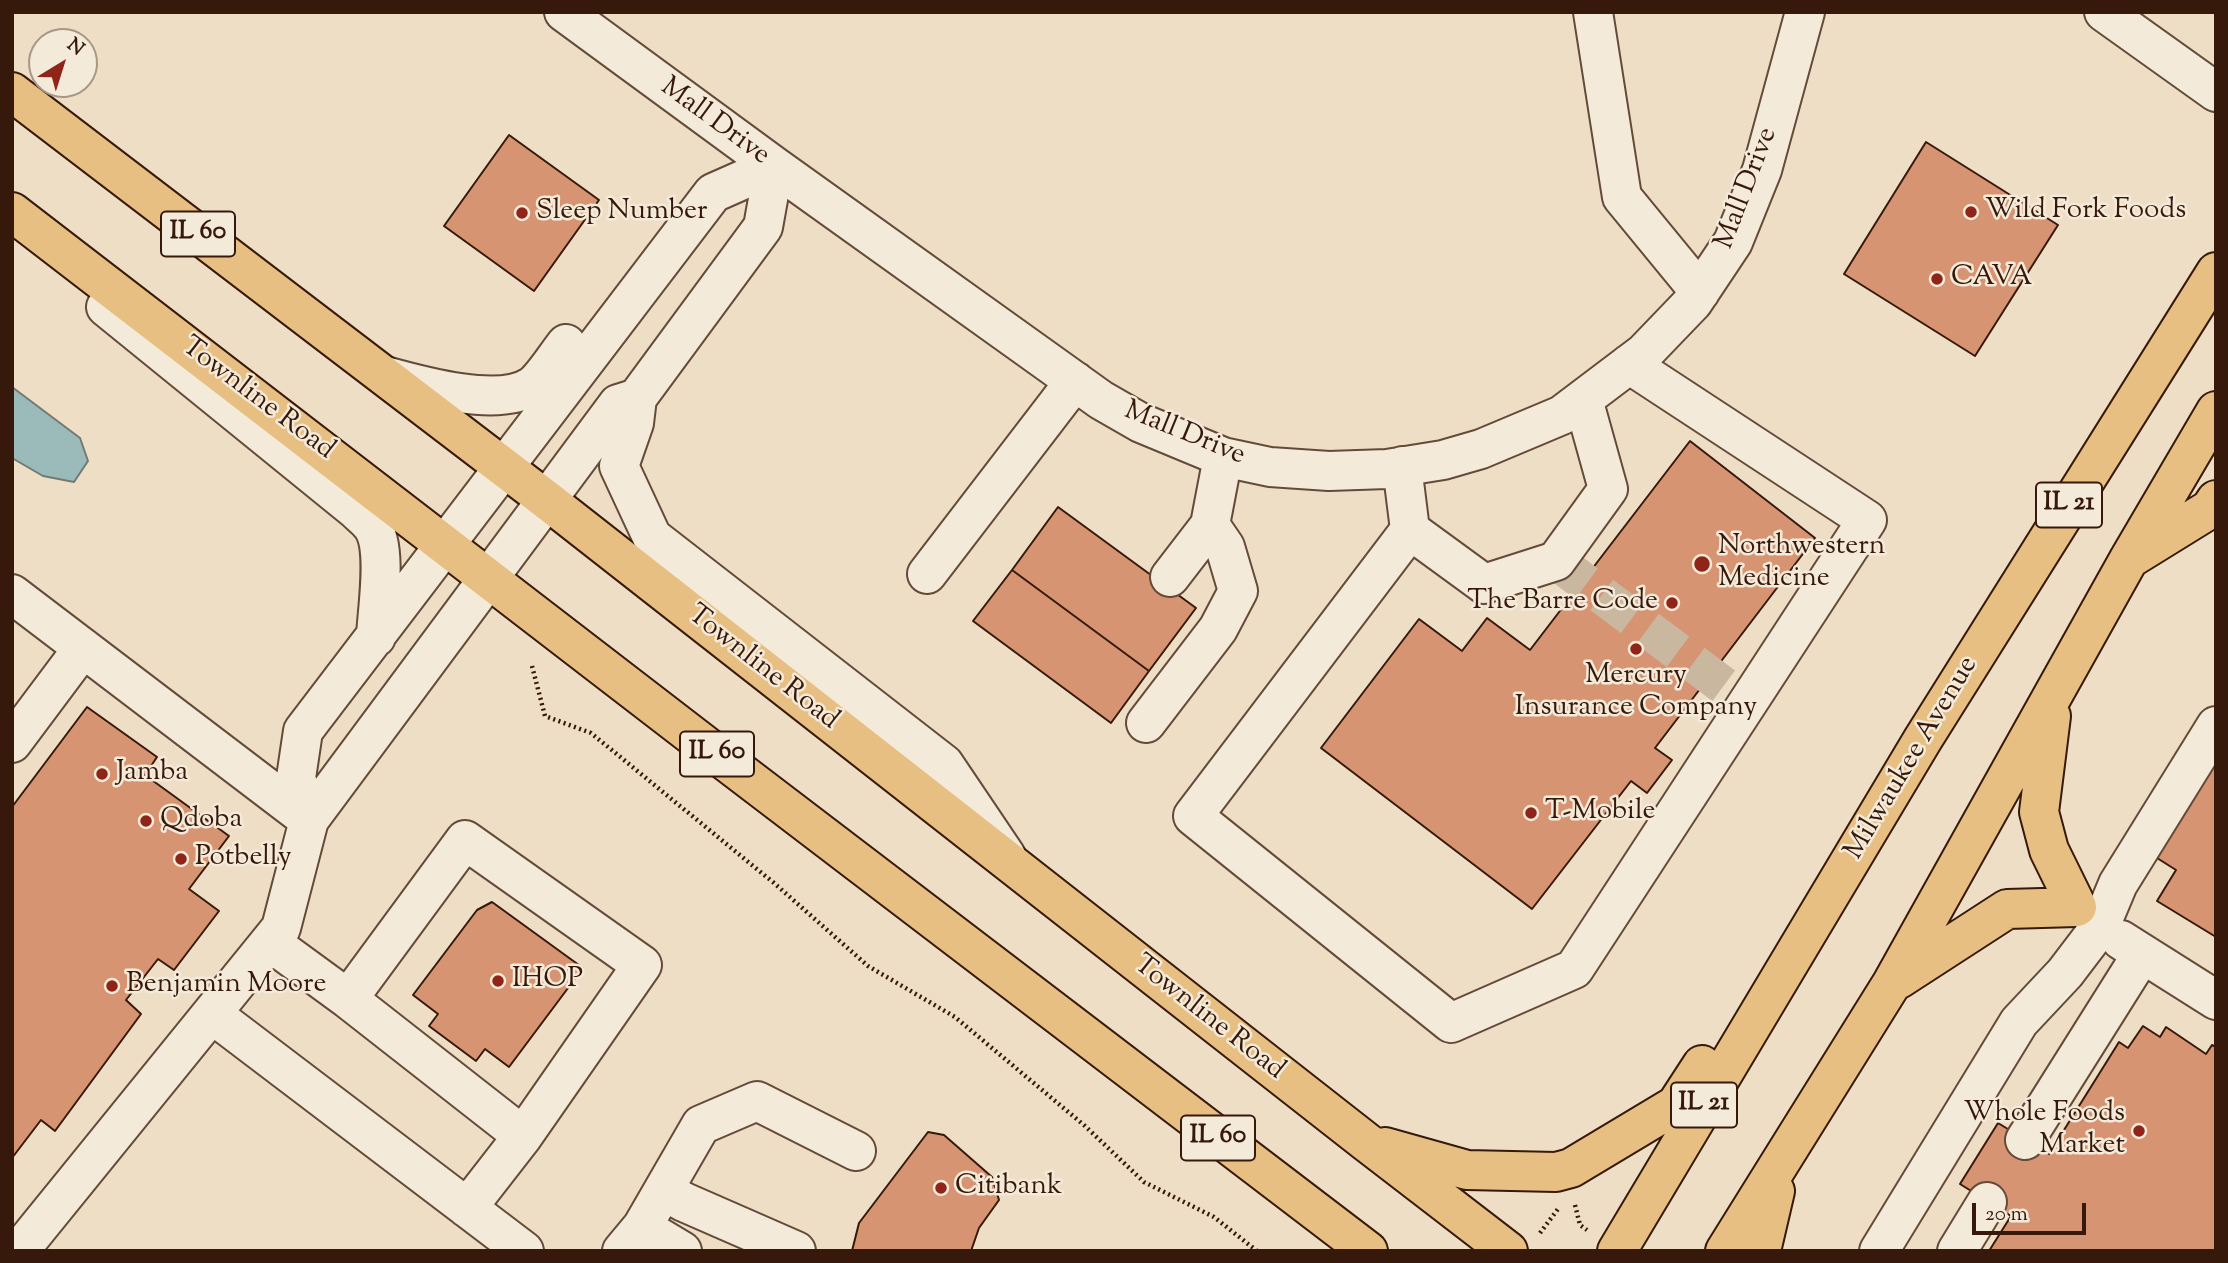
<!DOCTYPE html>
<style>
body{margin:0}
#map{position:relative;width:2228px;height:1263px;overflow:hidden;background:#eedec5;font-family:"Sorts Mill Goudy",serif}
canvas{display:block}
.frame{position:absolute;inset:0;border:14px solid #36190a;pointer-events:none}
.north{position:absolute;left:28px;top:28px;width:70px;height:70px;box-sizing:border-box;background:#f4ead9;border:2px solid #a89686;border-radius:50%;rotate:38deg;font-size:19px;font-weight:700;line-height:28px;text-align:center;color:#36190a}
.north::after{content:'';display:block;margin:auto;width:24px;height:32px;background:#8f2418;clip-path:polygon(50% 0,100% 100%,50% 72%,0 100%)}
.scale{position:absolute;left:1972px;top:1203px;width:114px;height:32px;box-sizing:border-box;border:4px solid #36190a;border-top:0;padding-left:9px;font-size:21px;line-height:24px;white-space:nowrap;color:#36190a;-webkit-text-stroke:5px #f4ead9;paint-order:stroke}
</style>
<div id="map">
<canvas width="2228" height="1263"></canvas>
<div class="frame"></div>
<div class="north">N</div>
<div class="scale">20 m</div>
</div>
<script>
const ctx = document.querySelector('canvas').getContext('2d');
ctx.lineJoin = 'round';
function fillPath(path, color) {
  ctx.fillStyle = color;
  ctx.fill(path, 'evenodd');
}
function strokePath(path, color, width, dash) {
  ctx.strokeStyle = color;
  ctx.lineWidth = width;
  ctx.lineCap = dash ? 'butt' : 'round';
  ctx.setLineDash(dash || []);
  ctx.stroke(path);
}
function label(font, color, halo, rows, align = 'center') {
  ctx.font = font + ' "Sorts Mill Goudy",serif';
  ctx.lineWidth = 5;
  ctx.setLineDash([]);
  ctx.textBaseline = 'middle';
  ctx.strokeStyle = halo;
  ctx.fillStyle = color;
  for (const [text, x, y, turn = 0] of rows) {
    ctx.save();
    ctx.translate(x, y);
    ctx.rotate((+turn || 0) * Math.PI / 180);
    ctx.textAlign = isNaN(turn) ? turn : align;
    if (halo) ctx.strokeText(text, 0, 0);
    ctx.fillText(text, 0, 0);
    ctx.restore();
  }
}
const water = new Path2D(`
 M12,387L80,438L88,461L74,482L43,476L12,458Z`);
fillPath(water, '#9bbbbb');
strokePath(water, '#737a74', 2);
const building = new Path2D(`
 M509,135L599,200L534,291L444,226Z
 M1926,142L2058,225L1975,356L1844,274Z
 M1690,441L1815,538L1655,748L1672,760L1647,793L1631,781L1532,909L1321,748L1419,619L1462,651L1487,618L1530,650Z
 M1058,507L1196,608L1149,671L1012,570Z
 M1012,570L1149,671L1111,723L973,621Z
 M87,707L157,757L145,775L229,836L189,889L219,911L174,970L158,959L126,1000L141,1014L55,1131L41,1120L12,1158V807Z
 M2216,763V937L2157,901L2176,870L2157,858Z
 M492,902L583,968L509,1067L485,1049L476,1061L429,1026L438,1014L413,995L477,910Z
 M2143,1026L2160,1037L2166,1027L2206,1054L2212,1045L2216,1047V1251H1989L2011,1216L1960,1184L1998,1123L2049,1154L2119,1042L2128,1048Z
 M928,1132L944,1135L992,1177L999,1200L979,1228L971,1251H852L859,1223Z`);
fillPath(building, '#d69473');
strokePath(building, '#36190a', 2);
strokePath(new Path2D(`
 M1556,561L1747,703`), '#c9b7a0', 38, [38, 19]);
const minor = new Path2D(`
 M564,12L774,166L1101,400L1141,423L1223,457L1270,467L1329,471L1387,469L1443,460L1481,449L1562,415L1644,353L1693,302L1733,242L1762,170L1805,12
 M1593,12L1622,197L1700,292
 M2104,12L2216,92
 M774,166L763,227L637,398L634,423L619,466L652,537L944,764L1006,856
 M106,307L356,510C361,515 368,520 372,526C388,548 377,610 376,637
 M385,376C421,386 499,408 532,386C543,378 557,355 566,344
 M637,398L618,404L309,820L296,778L303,731L713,193L774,166
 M1402,466L1410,530L1193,816L1451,1023L1574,969L1867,520L1629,364
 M1410,530L1484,584L1556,561L1608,489L1583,399
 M927,574L1075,381
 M1170,577L1210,525
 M12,594L309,820L281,928L19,1251
 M1146,723L1218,629L1238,591L1225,547L1210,525L1223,457
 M12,743L83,648
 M2121,940L2216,1000
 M270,942L348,999L523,1136L642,965L465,840L348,999
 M212,1014L524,1251
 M2025,1140L2142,954
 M664,1191L684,1202L796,1251
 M467,1208L523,1136
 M642,1227L701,1125L757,1101L856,1151
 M622,1251L642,1227L682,1251
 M1879,1251L2019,1022L2065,973L2100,927L2118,884L2216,726
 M1957,1251L1987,1202`);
const major = new Path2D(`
 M12,92L548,501L1365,1141L1508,1251
 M12,212C463,560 914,907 1368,1251
 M2134,556L2210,509L2216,500
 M1899,979L2007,909L2077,907L2049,850L2039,812L2051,716
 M1385,1147L1467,1170L1556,1172L1571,1168L1676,1105L1702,1065
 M1617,1251L1923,739L2216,272
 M1725,1251L1892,983L2129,559L2216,411
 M1761,1251L1775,1191`);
strokePath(minor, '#644a39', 42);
strokePath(major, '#36190a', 42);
strokePath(new Path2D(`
 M532,666L545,716L591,733L774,883L868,966L955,1017L1085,1126L1144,1182L1214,1217L1257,1251
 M1575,1205L1580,1225L1587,1230
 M1540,1233L1558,1209`), '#36190a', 4.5, [2, 3.5]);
strokePath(minor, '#f4ead9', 38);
strokePath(major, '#e7bf82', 38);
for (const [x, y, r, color] of [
 [1971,212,7,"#8f2418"],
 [522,213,7,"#8f2418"],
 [1937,279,7,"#8f2418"],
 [1702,564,9,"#8f2418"],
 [1672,603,7,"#8f2418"],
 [1636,649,7,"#8f2418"],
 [102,774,7,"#8f2418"],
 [1531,813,7,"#8f2418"],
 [146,821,7,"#8f2418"],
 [181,859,7,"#8f2418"],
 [498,981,7,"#8f2418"],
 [112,986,7,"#8f2418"],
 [2139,1131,7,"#8f2418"],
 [941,1188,7,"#8f2418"]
]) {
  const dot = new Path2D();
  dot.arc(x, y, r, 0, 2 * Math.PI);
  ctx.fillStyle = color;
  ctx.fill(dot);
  strokePath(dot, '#f4ead9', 2.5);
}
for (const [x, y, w] of [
 [198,234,74],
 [2069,505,66],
 [717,754,74],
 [1704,1105,66],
 [1218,1138,74]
]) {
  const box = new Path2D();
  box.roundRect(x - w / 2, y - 22.5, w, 45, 5);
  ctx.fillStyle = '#f4ead9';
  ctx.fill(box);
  strokePath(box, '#36190a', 2);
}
label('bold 26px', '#36190a', null, [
 ["IL 60",198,234],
 ["IL 21",2069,505],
 ["IL 60",717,754],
 ["IL 21",1704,1105],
 ["IL 60",1218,1138]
]);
label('28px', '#36190a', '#f4ead9', [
 ["Mall Drive",714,123,36],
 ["Mall Drive",1748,189,-69],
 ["Townline Road",257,400,37],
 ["Mall Drive",1184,435,22],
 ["Townline Road",762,669,38],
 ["Milwaukee Avenue",1913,759,-59],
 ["Townline Road",1208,1019,38]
]);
label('28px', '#36190a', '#f4ead9', [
 ["Wild Fork Foods",1985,212],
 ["Sleep Number",536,213],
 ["CAVA",1951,279],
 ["Northwestern",1718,548],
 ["Medicine",1718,580],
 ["The Barre Code",1658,603,"right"],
 ["Mercury",1636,677,"center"],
 ["Insurance Company",1636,709,"center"],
 ["Jamba",116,774],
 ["T-Mobile",1545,813],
 ["Qdoba",160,821],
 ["Potbelly",195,859],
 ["IHOP",512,981],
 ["Benjamin Moore",126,986],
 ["Whole Foods",2125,1115,"right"],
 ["Market",2125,1147,"right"],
 ["Citibank",955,1188]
], 'left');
</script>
